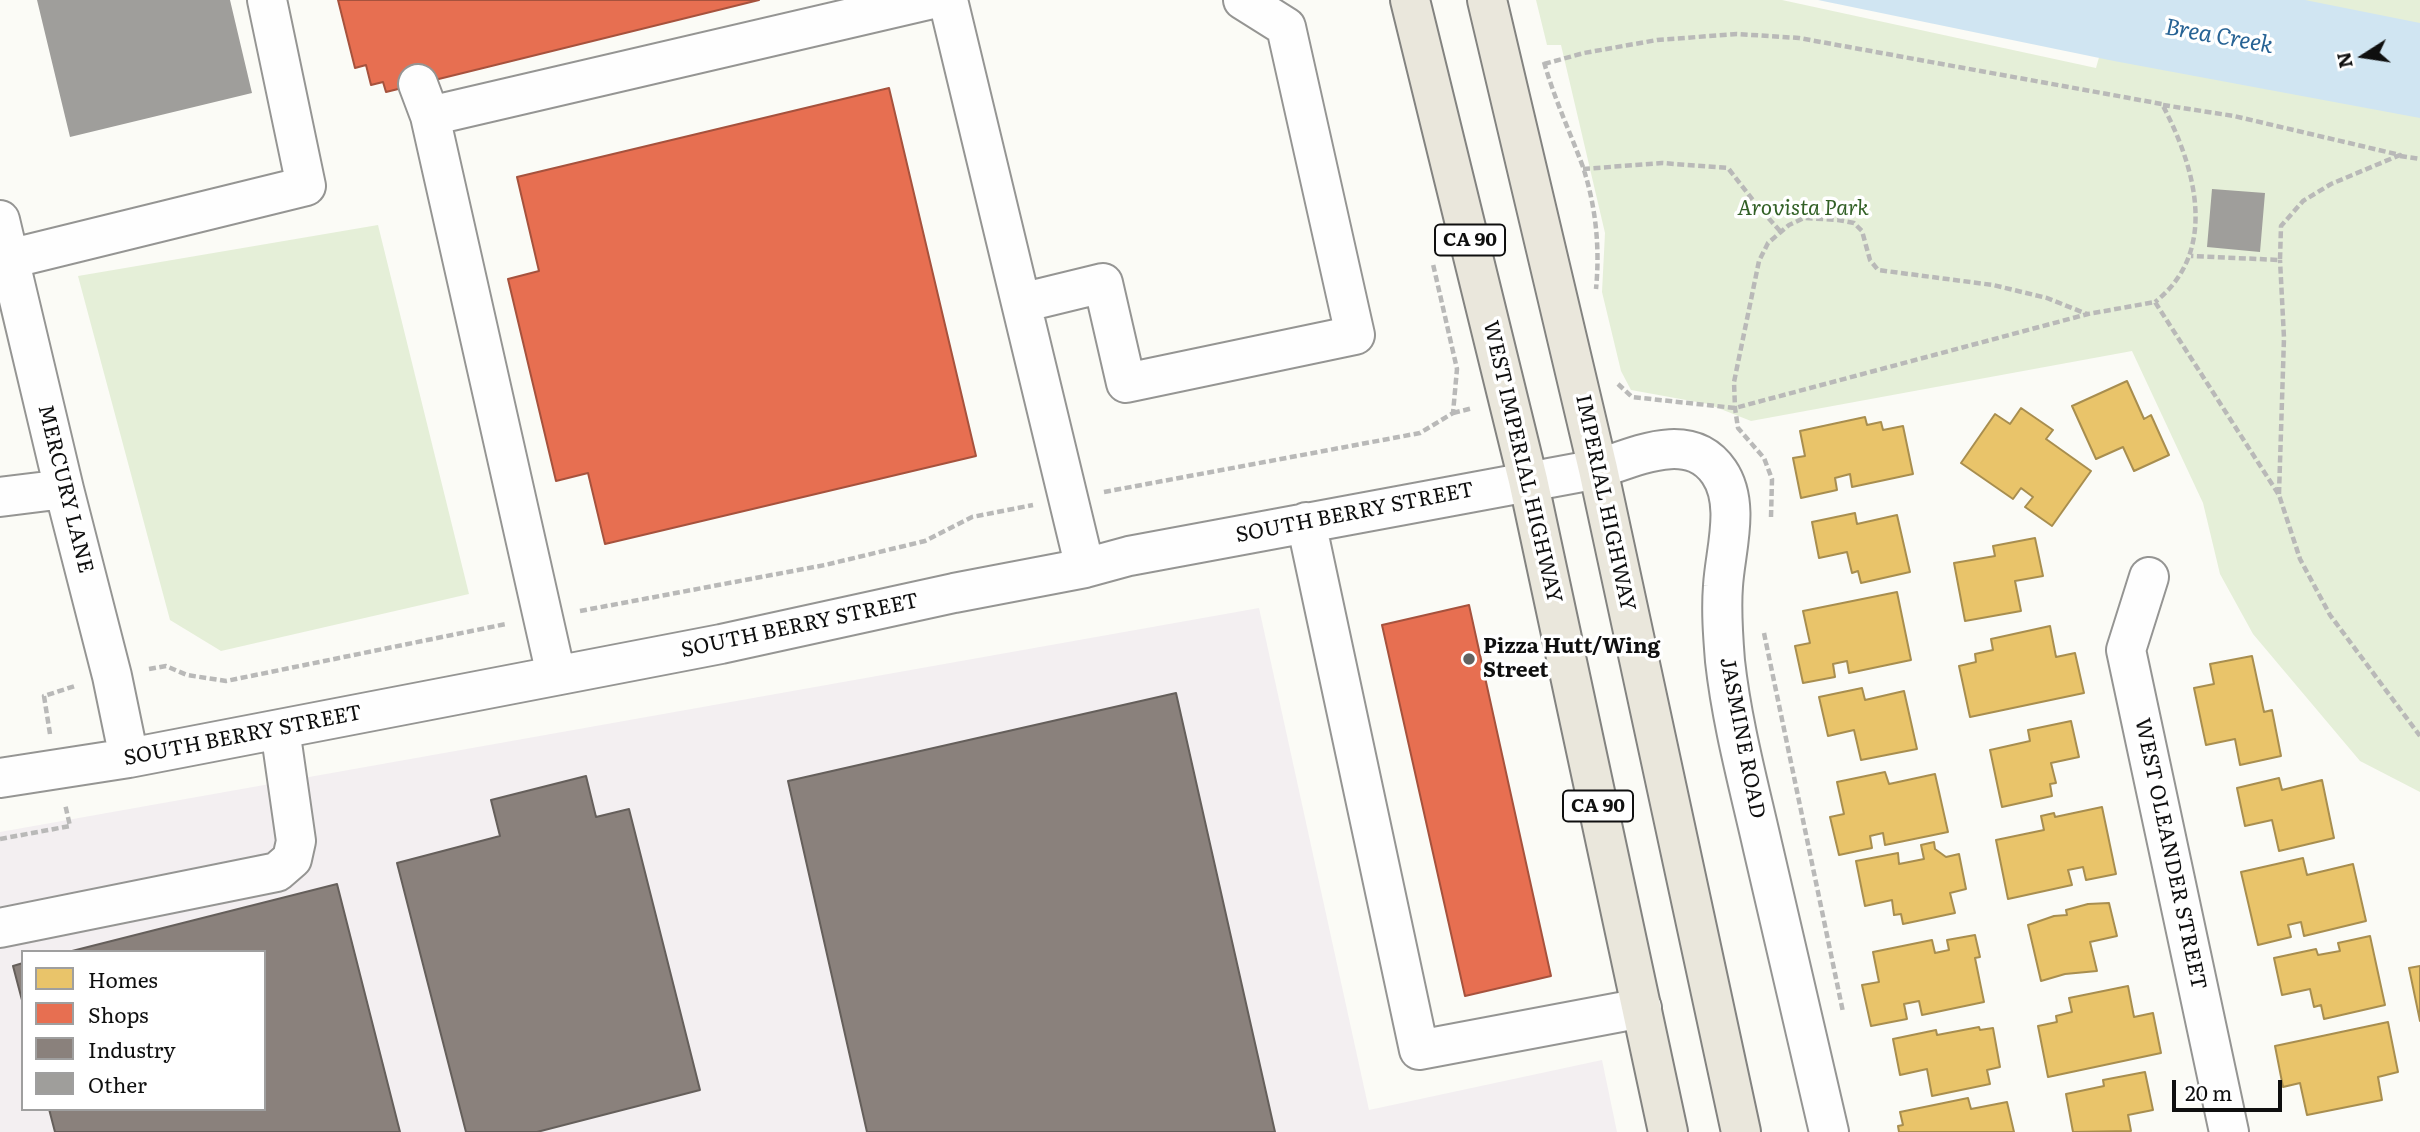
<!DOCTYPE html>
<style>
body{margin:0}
#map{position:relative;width:2420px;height:1132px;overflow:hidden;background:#fbfbf6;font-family:Literata,serif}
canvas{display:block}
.legend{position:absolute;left:21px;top:950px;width:245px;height:161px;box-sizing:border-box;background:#fff;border:2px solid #9f9f9f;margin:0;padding:9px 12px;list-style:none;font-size:21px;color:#0f0f0f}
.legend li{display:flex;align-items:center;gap:14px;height:35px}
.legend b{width:35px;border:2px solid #9f9f9f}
.north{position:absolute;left:2329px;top:21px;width:70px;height:70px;-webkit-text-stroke:5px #fff;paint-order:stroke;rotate:258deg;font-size:19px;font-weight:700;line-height:28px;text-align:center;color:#0f0f0f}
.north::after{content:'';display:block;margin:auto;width:24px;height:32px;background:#0f0f0f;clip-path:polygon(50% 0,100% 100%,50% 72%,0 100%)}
.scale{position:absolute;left:2172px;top:1080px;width:110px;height:32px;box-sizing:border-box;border:4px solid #0f0f0f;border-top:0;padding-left:9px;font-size:21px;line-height:24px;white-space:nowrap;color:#0f0f0f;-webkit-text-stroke:5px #fff;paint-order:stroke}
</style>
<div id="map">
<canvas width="2420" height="1132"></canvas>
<ul class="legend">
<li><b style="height:19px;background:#e9c46a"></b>Homes</li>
<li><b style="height:19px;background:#e76f51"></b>Shops</li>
<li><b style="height:19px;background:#8a817c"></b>Industry</li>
<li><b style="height:19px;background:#9f9e9b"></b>Other</li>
</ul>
<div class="north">N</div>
<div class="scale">20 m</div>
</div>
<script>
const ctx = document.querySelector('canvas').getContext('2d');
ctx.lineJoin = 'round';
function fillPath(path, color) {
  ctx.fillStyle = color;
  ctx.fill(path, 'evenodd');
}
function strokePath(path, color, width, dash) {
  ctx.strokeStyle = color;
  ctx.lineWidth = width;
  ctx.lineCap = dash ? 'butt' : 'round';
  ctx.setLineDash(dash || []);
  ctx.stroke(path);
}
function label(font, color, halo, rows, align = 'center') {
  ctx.font = font + ' Literata,serif';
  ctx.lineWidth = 7;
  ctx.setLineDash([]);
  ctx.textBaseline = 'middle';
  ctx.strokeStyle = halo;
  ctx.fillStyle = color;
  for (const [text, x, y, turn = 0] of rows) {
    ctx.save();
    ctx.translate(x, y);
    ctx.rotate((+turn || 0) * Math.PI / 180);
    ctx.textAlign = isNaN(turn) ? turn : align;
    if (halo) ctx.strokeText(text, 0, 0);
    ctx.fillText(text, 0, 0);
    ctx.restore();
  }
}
fillPath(new Path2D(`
 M1259,608L1369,1110L1602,1060L1617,1132H0V832ZM23,952H264V1109H23Z`), '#f3eff1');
fillPath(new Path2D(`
 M1536,0H1782L2096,68L2115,0H2420V792L2360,761L2253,634L2220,574L2203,503L2132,351L1751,421L1708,404L1631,390L1621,371L1602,292L1605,233L1561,45H1547Z
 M378,225L469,594L221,651L170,620L78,276Z`), '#e5efd8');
fillPath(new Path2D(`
 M1818,0H2305L2420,23V118L2114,61Z`), '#d0e5f2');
const homes = new Path2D(`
 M2127,381L2144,419L2151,415L2169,455L2134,471L2123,447L2096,459L2072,406Z
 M2021,408L2053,430L2046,439L2091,471L2052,526L2025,507L2033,497L2021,488L2013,499L1961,463L1995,414L2010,424Z
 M1865,417L1867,425L1881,422L1883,430L1903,426L1913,474L1852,487L1850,474L1835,478L1837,490L1801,498L1793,458L1805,456L1800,431Z
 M1855,513L1857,524L1897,515L1910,572L1861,583L1858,571L1852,573L1847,552L1819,558L1812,522Z
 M2035,538L2043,576L2015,581L2021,611L1965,621L1954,563L1995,556L1993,546Z
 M1897,592L1911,660L1849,673L1847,661L1833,664L1835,677L1803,683L1795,646L1810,643L1803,611Z
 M2050,626L2056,657L2075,653L2084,693L1970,717L1959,666L1976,662L1975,654L1993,650L1991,639Z
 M2252,656L2264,712L2272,710L2281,756L2240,765L2235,739L2206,745L2194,688L2214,684L2210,664Z
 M1862,688L1865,700L1904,691L1917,749L1861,760L1854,730L1828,736L1819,697Z
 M2071,721L2079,757L2051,763L2056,783L2050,784L2052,796L2002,807L1990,750L2030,741L2028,730Z
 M1885,772L1889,784L1935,774L1948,832L1885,845L1883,833L1870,836L1872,848L1839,855L1830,817L1844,814L1837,782Z
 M2279,778L2282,790L2322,780L2334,838L2279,851L2272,820L2245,826L2237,788Z
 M2102,807L2116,874L2086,880L2083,867L2068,870L2072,885L2008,899L1996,840L2044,830L2041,816L2054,813L2055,817Z
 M1934,842L1935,849L1946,857L1959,854L1966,889L1950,893L1955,913L1903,924L1901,914L1894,915L1892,900L1865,906L1856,861L1898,853L1899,864L1924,859L1921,845Z
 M2303,858L2307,875L2353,864L2366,921L2304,936L2301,922L2288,925L2291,937L2258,945L2241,872Z
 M2109,903L2117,936L2090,942L2097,971L2065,974L2041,981L2028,925L2054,916L2067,915L2066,910L2088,904Z
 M1975,935L1980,957L1975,958L1984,1002L1922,1015L1919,1001L1904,1004L1907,1019L1871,1026L1862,985L1879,982L1873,952L1932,940L1935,953L1949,950L1947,940Z
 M2370,936L2385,1005L2324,1019L2321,1005L2314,1007L2310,989L2282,995L2274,958L2316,949L2318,955L2340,951L2338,943Z
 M2420,966V1021L2409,968Z
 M2128,986L2134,1017L2153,1013L2161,1053L2048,1077L2038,1026L2057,1022L2056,1016L2072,1012L2069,998Z
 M2388,1022L2398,1072L2378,1077L2382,1100L2307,1115L2300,1083L2283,1087L2275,1046Z
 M1979,1027L1980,1030L1993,1028L2000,1067L1987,1070L1990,1084L1932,1096L1927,1069L1900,1075L1893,1039L1936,1030L1937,1035Z
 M2145,1072L2153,1110L2128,1115L2131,1131L2073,1132L2066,1094L2104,1086L2103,1080Z
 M1968,1098L1971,1109L2007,1102L2014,1132H1899L1898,1126L1903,1125L1900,1112Z`);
fillPath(homes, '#e9c46a');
strokePath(homes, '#a88e4f', 2);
const shops = new Path2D(`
 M338,0H759L386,92L383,82L371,85L366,65L355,68Z
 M889,88L976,456L605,544L588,473L556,481L508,279L539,271L517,177Z
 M1469,605L1551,976L1465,996L1382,625Z`);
fillPath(shops, '#e76f51');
strokePath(shops, '#a6523d', 2);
const industry = new Path2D(`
 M1176,693L1275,1132H867L788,781Z
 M586,776L596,817L629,809L700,1090L537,1132H466L397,863L500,836L491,800Z
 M337,884L400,1132H55L49,1109H264V952H68Z
 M23,963V1004L13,966Z`);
fillPath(industry, '#8a817c');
strokePath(industry, '#655f5b', 2);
fillPath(new Path2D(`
 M37,0H230L252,93L70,137Z
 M2212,189L2265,193L2260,252L2207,247Z`), '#9f9e9b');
const minor = new Path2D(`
 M948,0L1021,303
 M418,84L430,116
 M0,220L64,489L112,676L129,758
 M9,259L306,186L267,0
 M0,497L64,489
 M1306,522L1419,1050L1642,1008
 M1085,568L1021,303L1103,283L1126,383L1355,335L1286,27L1243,0
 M2149,577L2126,650L2229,1132
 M556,675L430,116L928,0
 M0,778L129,758L721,644L954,593L1085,568L1129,556L1598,469C1637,456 1690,430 1719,472C1741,504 1725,551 1723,586C1721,611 1723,636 1725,661C1732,724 1749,786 1763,848C1785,942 1807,1037 1829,1132
 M0,928L277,872L292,859L296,841L280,729`);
const major = new Path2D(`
 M1410,0L1528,480L1668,1132
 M1487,0L1598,469L1741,1132`);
strokePath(minor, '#959593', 42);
strokePath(major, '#838380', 42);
strokePath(new Path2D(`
 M1544,62C1554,98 1570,132 1583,167C1596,207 1600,248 1596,289
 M1544,64L1584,53L1657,40L1737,34L1799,38L2162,104C2195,166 2220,251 2155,302
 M2163,105L2234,116L2400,155L2331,184L2303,201L2281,226L2280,260L2191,256
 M2400,156L2420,159
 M1583,169L1662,163L1728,168L1756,204L1780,231
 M1618,384L1632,397L1735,408L2088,314L2155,302L2279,495L2300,559L2330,615L2420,736
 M1453,413L1473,408
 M1104,492L1420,433L1453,413L1457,369L1433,264
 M2279,494L2284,338L2280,260
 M1771,517L1772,479L1764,458L1738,428L1735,408L1734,382L1759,261L1768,243L1789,225L1804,218L1838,220L1854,223L1862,231L1870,260L1878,270L1993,285L2047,298L2087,314
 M580,611L825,565L925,541L972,517L1033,505
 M1764,633L1843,1012
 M149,669L166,666L187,675L226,681L506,624
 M50,734L44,696L75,686
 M0,839L70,826L65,804`), '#b9b9b8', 4.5, [7, 3.5]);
strokePath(minor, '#fefefe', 38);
strokePath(major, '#eae7dc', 38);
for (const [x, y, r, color] of [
 [1469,659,7,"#626260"]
]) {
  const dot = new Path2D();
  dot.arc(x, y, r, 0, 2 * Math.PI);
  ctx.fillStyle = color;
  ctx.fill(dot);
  strokePath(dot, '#fff', 2.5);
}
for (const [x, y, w] of [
 [1470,240,70],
 [1598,806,70]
]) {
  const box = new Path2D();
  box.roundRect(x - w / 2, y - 15.5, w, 31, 5);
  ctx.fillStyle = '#fff';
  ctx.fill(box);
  strokePath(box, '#0f0f0f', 2);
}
label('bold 19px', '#0f0f0f', null, [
 ["CA 90",1470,240],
 ["CA 90",1598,806]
]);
label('italic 21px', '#326026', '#fff', [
 ["Arovista Park",1803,209]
]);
label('21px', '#0f0f0f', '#fff', [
 ["WEST IMPERIAL HIGHWAY",1522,462,77],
 ["MERCURY LANE",65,489,76],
 ["IMPERIAL HIGHWAY",1605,503,78],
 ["SOUTH BERRY STREET",1355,513,-11],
 ["SOUTH BERRY STREET",800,626,-12],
 ["SOUTH BERRY STREET",243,736,-11],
 ["JASMINE ROAD",1742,738,79],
 ["WEST OLEANDER STREET",2170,854,78]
]);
label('bold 21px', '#0f0f0f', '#fff', [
 ["Pizza Hutt/Wing",1483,647],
 ["Street",1483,671]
], 'left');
label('italic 23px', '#266294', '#fff', [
 ["Brea Creek",2219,37,10]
]);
</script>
